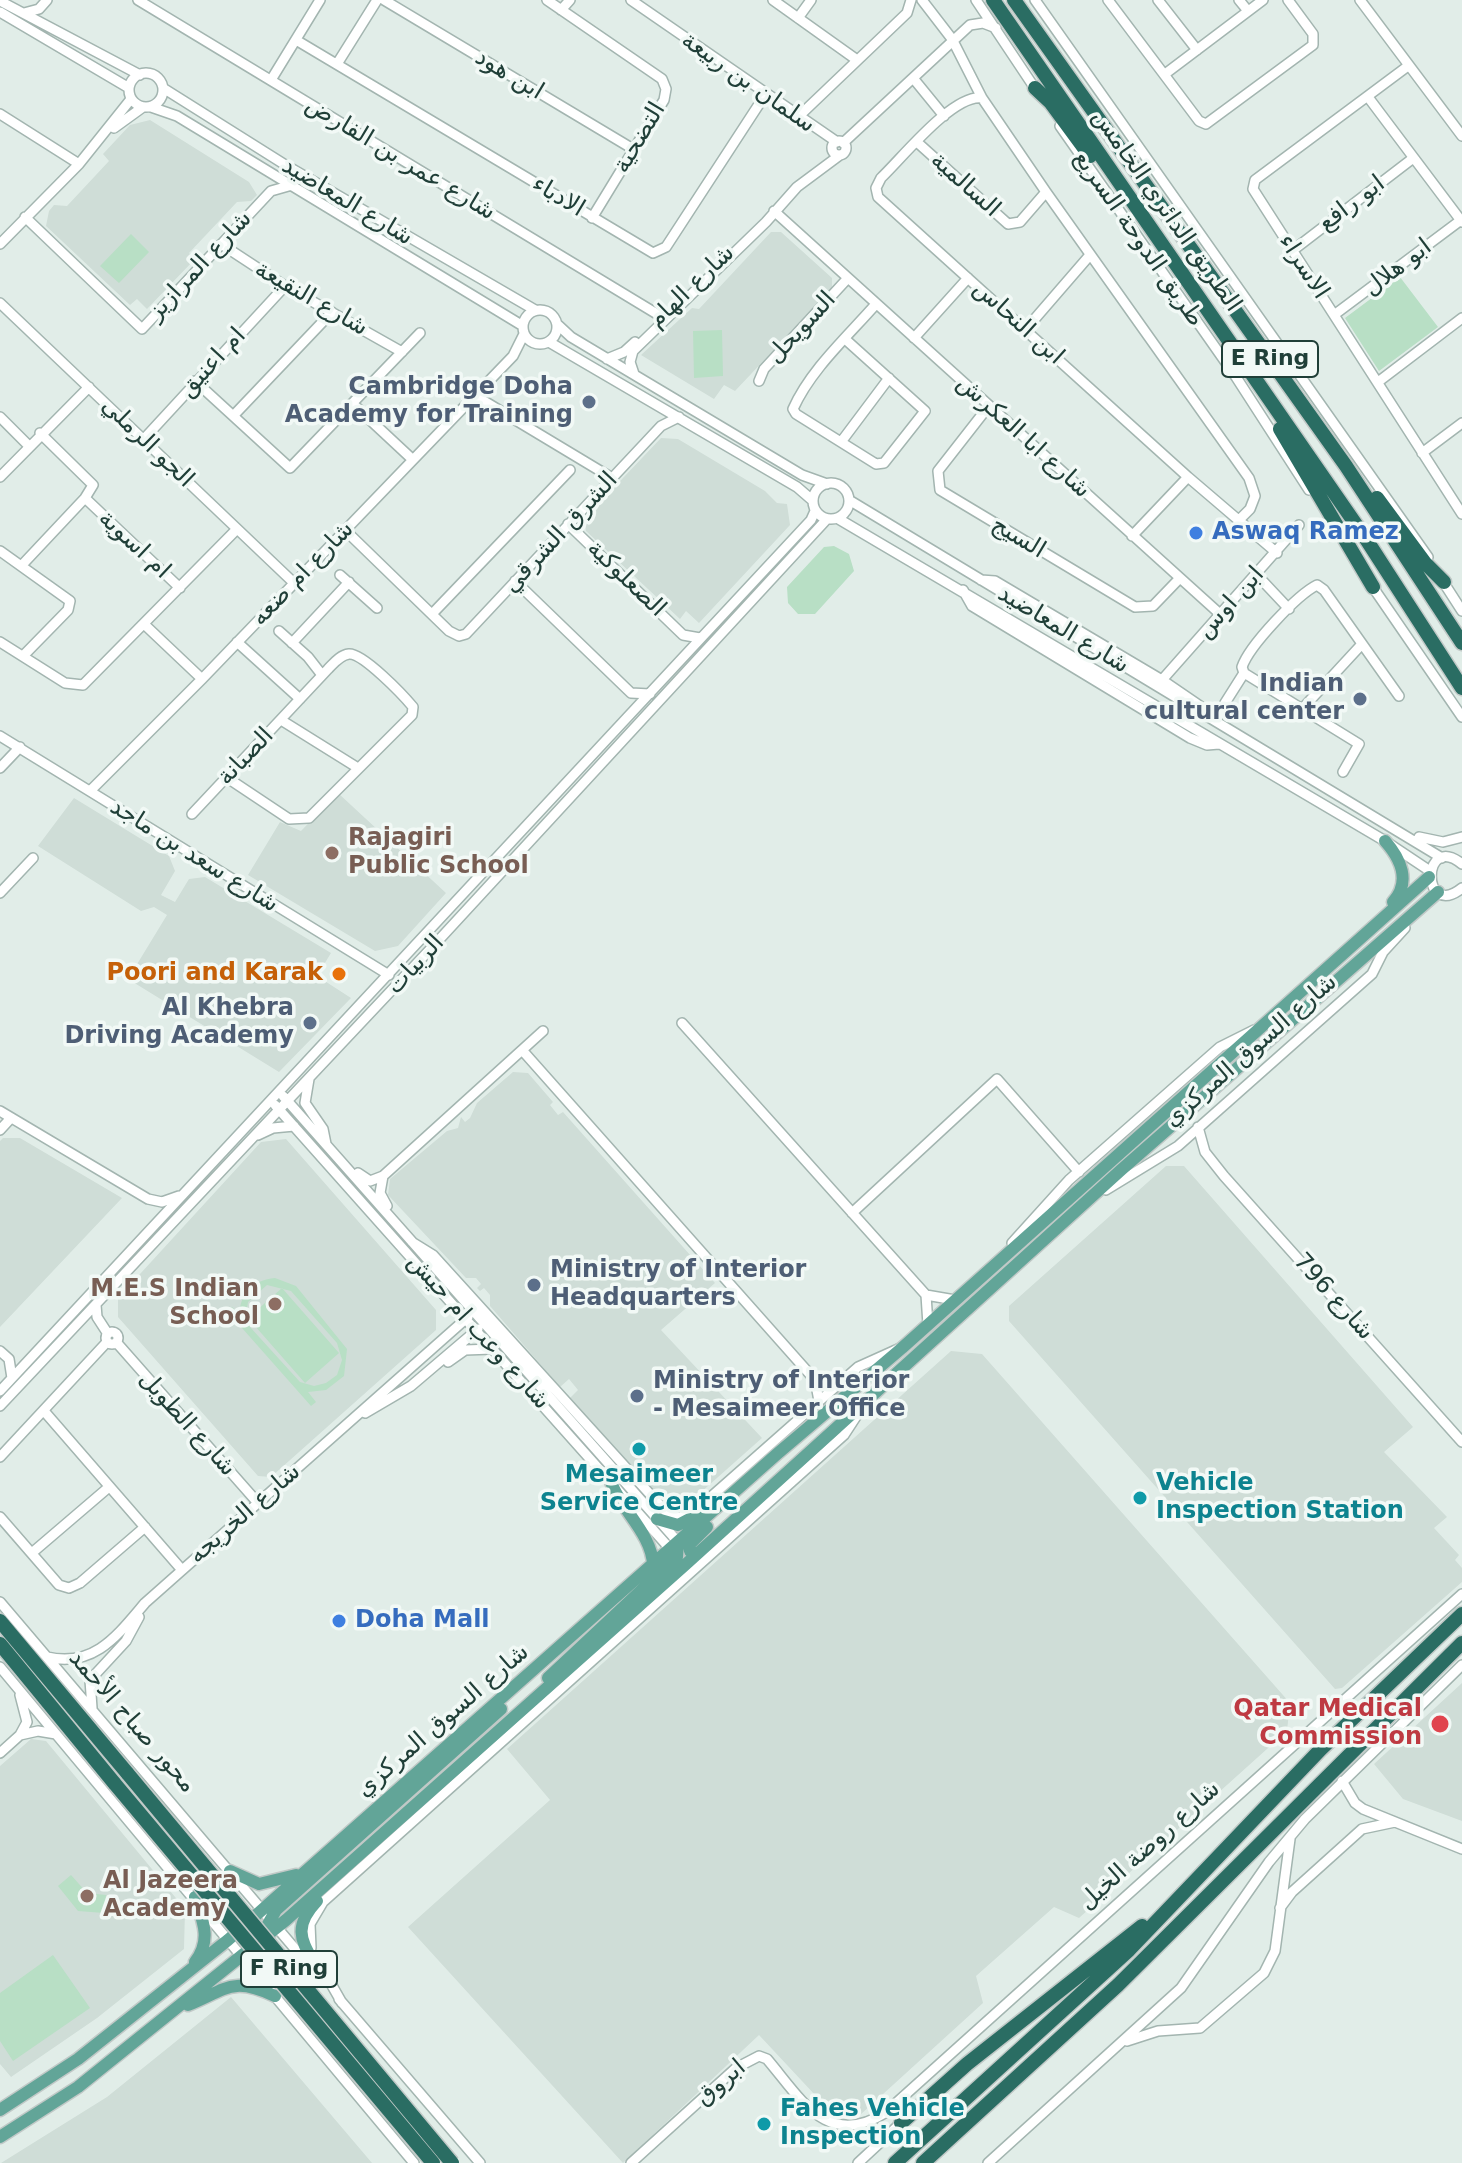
<!DOCTYPE html>
<meta charset="utf-8">
<style>
body{margin:0}
canvas{display:block;background:#e1ede8}
</style>
<canvas width="1462" height="2163"></canvas>
<script>
const ctx = document.querySelector('canvas').getContext('2d');
ctx.lineJoin = 'round';
function fillPath(path, color) {
  ctx.fillStyle = color;
  ctx.fill(path, 'evenodd');
}
function strokePath(path, color, width, dash) {
  ctx.strokeStyle = color;
  ctx.lineWidth = width;
  ctx.lineCap = dash ? 'butt' : 'round';
  ctx.setLineDash(dash || []);
  ctx.stroke(path);
}
function label(font, color, halo, rows, align = 'center') {
  ctx.font = font + ' "DejaVu Sans",Vazirmatn,sans-serif';
  ctx.lineWidth = 7;
  ctx.setLineDash([]);
  ctx.textBaseline = 'middle';
  ctx.strokeStyle = halo;
  ctx.fillStyle = color;
  for (const [text, x, y, turn = 0] of rows) {
    ctx.save();
    ctx.translate(x, y);
    ctx.rotate((+turn || 0) * Math.PI / 180);
    ctx.textAlign = isNaN(turn) ? turn : align;
    if (halo) ctx.strokeText(text, 0, 0);
    ctx.fillText(text, 0, 0);
    ctx.restore();
  }
}
fillPath(new Path2D(`
 M150,120L249,182L257,195L251,201L237,202L189,253L195,259L147,309L137,299L130,305L46,226L49,211L54,205L67,206L109,161L103,154L130,125Z
 M771,232H781L832,278V288L735,391L724,385L714,399L641,355L692,308L699,309Z
 M661,438L678,439L765,491L777,503L787,504L790,525L699,623L686,611L680,619L586,531L584,519Z
 M338,793L446,893L398,946L375,951L248,875L280,822L301,831Z
 M74,798L169,856L175,871L161,895L175,902L189,879L205,877L331,953L317,976L351,998L279,1072L128,979L167,915L154,907L141,911L38,846Z
 M513,1072L528,1073L553,1102L550,1105L558,1115L563,1112L715,1283L661,1330L762,1438L690,1502L661,1501L570,1398L578,1390L569,1379L560,1387L490,1306V1295L484,1288L480,1291L477,1288L481,1284L476,1278H466L388,1195L390,1179L447,1131L458,1128L461,1117L465,1122L470,1118L477,1103Z
 M3,1138H20L122,1198L0,1327V1141Z
 M286,1139L436,1310V1330L271,1477L258,1476L118,1317V1298L261,1142Z
 M1166,1166H1184L1413,1427L1384,1452L1447,1517L1434,1528L1459,1555L1455,1560L1462,1568V1582L1342,1688L1335,1689L1009,1321V1306Z
 M951,1351L982,1354L1290,1703L1287,1731L1079,1918L1054,1907L976,1976L983,2003L860,2115L830,2111L759,2035L623,2163L408,1927L550,1800L507,1749Z
 M1462,1683V1821L1403,1799L1374,1764Z
 M31,1739L46,1741L185,1909L184,1949L97,2018L11,2077L0,2064V1766Z
 M231,1997L372,2163H1L107,2097Z`), '#cfddd7');
fillPath(new Path2D(`
 M131,234L149,252L119,283L100,266Z
 M1400,277L1438,327L1379,371L1345,318Z
 M722,330L723,376L694,378L693,331Z
 M834,546L849,554L854,571L815,614H798L788,603L787,587L824,547Z
 M275,1278L296,1286L347,1349L344,1376L326,1390L308,1392L316,1402L311,1406L227,1311L232,1307L239,1314C241,1293 253,1280 275,1278ZM267,1285L291,1291L337,1343L342,1360L337,1375L326,1383L314,1386L300,1382L250,1327L246,1314L248,1302Z
 M282,1288L339,1353L305,1383L248,1318Z
 M71,1875L87,1893L106,1895L104,1913L78,1911L58,1886Z
 M53,1955L90,2008L13,2061L0,2041V1993Z`), '#b8dfc5');
const minor = new Path2D(`
 M138,0L662,317
 M384,0L633,149
 M547,0L662,79L666,89L664,100L592,218
 M631,0L837,142
 M773,0L857,60
 M922,0L952,39L982,98L1046,192L1249,478L1255,496L1250,509L1239,520
 M976,0L1036,90
 M1035,0L1428,557
 M1108,0L1199,121L1206,124L1313,45V34L1288,0
 M1158,0L1197,50
 M1239,0L1248,11
 M1360,0L1462,136
 M0,1L140,75
 M561,10L570,0
 M0,12L129,88
 M24,13L39,9L47,0
 M798,18L811,0
 M296,40L653,253L666,247L765,95
 M337,64L377,0
 M1408,66L1255,180L1253,189L1462,514
 M129 90a17 17 0 1 1 34 0a17 17 0 1 1-34 0Z
 M1165,74L1263,0
 M913,78L944,116
 M271,80L320,0
 M163,88L287,166L535,310
 M1368,97L1462,222
 M982,98C953,94 903,157 881,178L876,188L878,197L1188,477L1277,553
 M151,107L177,116L523,326
 M0,114L79,164
 M797,118L907,13L911,0
 M1060,126L1236,377L1309,490
 M114,128L143,107
 M832 148a7 7 0 1 1 14 0a7 7 0 1 1-14 0Z
 M843,143L970,25L983,23L996,28
 M918,143L1008,224L1020,222L1046,192
 M774,211L1220,614
 M25,217L142,329L271,191L292,185
 M0,244L79,164L131,99
 M221,244L285,286L402,352
 M1292,251L1412,159
 M0,303L294,583
 M523 327a17 17 0 1 1 34 0a17 17 0 1 1-34 0Z
 M1334,315L1461,220
 M557,324L571,337L802,475L827,484
 M1026,329L1090,255
 M914,338L968,278
 M845,339L925,411L884,463L876,464L796,414L793,409C811,369 848,336 876,304
 M549,342L797,487L812,500
 M607,359L624,352L635,342
 M634,374L630,362L633,351L766,222L797,187L840,155
 M195,381L290,468L420,333
 M759,381L764,369L848,278
 M1378,382L1462,318
 M474,395L612,478
 M353,404L412,459
 M988,407L938,471L940,490L1135,607L1153,606L1179,579
 M234,415L332,312
 M0,417L29,446
 M142,441L285,286
 M841,442L889,378
 M1422,453L1462,423
 M0,477L89,387
 M813 501a18 18 0 1 1 36 0a18 18 0 1 1-36 0Z
 M85,498L180,588
 M849,500L1442,858
 M837,518L1385,841L1430,871
 M568,524L683,635L700,638
 M345,530L449,631L459,636L466,634L661,426L679,417
 M1132,536L1188,477
 M0,551L70,601L68,610L23,656
 M22,565L85,498L93,485L40,433
 M340,575L377,608
 M1257,575L1289,609
 M981,580L995,581L1162,680L1200,706L1210,717
 M1442,580L1462,611
 M515,581L631,693L650,694
 M1370,583L1462,717
 M963,590L972,606L1190,738L1207,745L1219,744
 M432,614L570,470
 M145,625L202,679
 M279,631L308,657L322,675
 M0,642L65,683L83,685L237,529
 M237,642L300,699
 M292,643L349,582
 M1244,673L1359,744L1343,772
 M1162,680L1299,525
 M1225,703L1244,673L1242,667C1249,646 1297,595 1317,585L1324,590L1399,696
 M1302,709L1362,644
 M281,720L358,768
 M0,736L389,975
 M0,768L20,747
 M91,790L202,679L513,356L524,334
 M192,814L328,669C334,663 340,655 349,654C363,653 403,695 413,707L412,715L309,818L289,819L226,777
 M1419,837L1443,842L1462,837
 M1462,864C1421,831 1421,921 1462,888
 M0,893L33,858
 M682,1023L926,1295L928,1325
 M522,1050L815,1380L819,1401
 M309,1079L305,1103L323,1129L326,1144
 M283,1096L678,1542
 M275,1105L672,1551
 M0,1111L148,1199L162,1202L179,1196
 M1198,1127L1205,1152L1224,1176L1462,1442
 M0,1130L11,1118
 M258,1135L273,1128L294,1126
 M358,1173L370,1181L383,1176L543,1031
 M383,1176L380,1193L387,1206
 M1106,1190L1178,1146L1372,974L1383,952L1405,928
 M852,1213L997,1079L1079,1172
 M412,1242L433,1255L668,1514L678,1518L696,1510L858,1367L898,1349
 M1012,1243L1069,1180L1220,1047L1254,1030
 M926,1295L955,1300
 M96,1305L97,1317L108,1334
 M106 1338a6 6 0 1 1 12 0a6 6 0 1 1-12 0Z
 M117,1343L258,1503
 M0,1351L9,1359L12,1378
 M448,1362L465,1350L492,1349
 M0,1391L811,520L815,511
 M0,1406L437,942L827,519
 M44,1411L182,1570
 M365,1413L411,1386L478,1329
 M0,1457L107,1342
 M0,1517L59,1585L69,1588L80,1583L145,1527
 M33,1552L109,1487
 M0,1602L313,1970
 M47,1657C94,1668 117,1636 145,1603L468,1317
 M0,1667L414,2163
 M92,1708L90,1680L126,1641L139,1617
 M20,1735L38,1731L56,1734
 M0,1753L20,1735L27,1722L20,1695
 M1342,1781L1355,1803L1363,1809L1462,1849
 M1280,1908L1292,1892L1362,1829L1395,1822
 M311,1948L310,1924L323,1902L844,1435L861,1409
 M322,1968L342,2003
 M339,1999L480,2163
 M1127,2041L1158,2031L1200,2028L1264,1973L1275,1951L1290,1839
 M631,2163L736,2068L759,2056L767,2059C801,2099 827,2149 885,2113L1462,1594
 M858,2163L901,2123
 M988,2163L1181,1988L1269,1862L1305,1819L1462,1665`);
const major = new Path2D(`
 M1385,841C1401,859 1411,882 1393,902
 M611,1482C621,1510 652,1534 653,1565
 M657,1519L678,1525L701,1513
 M697,1554L690,1551L689,1545L707,1527
 M548,1678L677,1557L678,1542
 M230,1871L259,1884L296,1875
 M195,1897C203,1921 212,1940 195,1962
 M317,1901C286,1934 309,1947 322,1980
 M258,1976L257,1944L276,1910L501,1709
 M188,2005C227,1989 232,1976 275,1996
 M0,2110L78,2059L228,1940L777,1454L902,1348L1429,877
 M0,2137L78,2087L286,1920L685,1565L1121,1170L1438,892`);
const highway = new Path2D(`
 M993,0L1366,539L1462,688
 M1014,0L1346,466L1462,643
 M1035,88L1051,103L1090,156
 M1280,429L1373,587
 M1377,498L1425,563L1444,582
 M0,1621L128,1774
 M0,1644L115,1784
 M901,2123L967,2064L1142,1926
 M895,2163L1129,1950L1321,1749L1462,1614
 M923,2163L1118,1985L1462,1643`);
strokePath(minor, '#a3b5b0', 12);
strokePath(major, '#c1c9c7', 15);
strokePath(highway, '#c1c9c7', 17);
strokePath(minor, '#fff', 9);
strokePath(major, '#62a598', 12);
strokePath(highway, '#2a6d63', 14);
const highwayBridge = new Path2D(`
 M128,1774L452,2163
 M115,1784L433,2163`);
strokePath(highwayBridge, '#c1c9c7', 17, []);
strokePath(highwayBridge, '#2a6d63', 14);
for (const [x, y, r, color] of [
 [589,402,8,"#5c6f8a"],
 [1196,533,8,"#3f7fe0"],
 [1360,699,8,"#5c6f8a"],
 [332,853,8,"#8d6e63"],
 [339,974,8,"#e8710a"],
 [310,1023,8,"#5c6f8a"],
 [534,1285,8,"#5c6f8a"],
 [275,1304,8,"#8d6e63"],
 [637,1396,8,"#5c6f8a"],
 [639,1449,8,"#0f9aa8"],
 [1140,1498,8,"#0f9aa8"],
 [339,1621,8,"#3f7fe0"],
 [1440,1724,10,"#e0444e"],
 [87,1896,8,"#8d6e63"],
 [764,2124,8,"#0f9aa8"]
]) {
  const dot = new Path2D();
  dot.arc(x, y, r, 0, 2 * Math.PI);
  ctx.fillStyle = color;
  ctx.fill(dot);
  strokePath(dot, '#f2f9f6', 3);
}
for (const [x, y, w] of [
 [1270,359,96],
 [289,1969,96]
]) {
  const box = new Path2D();
  box.roundRect(x - w / 2, y - 18, w, 36, 6);
  ctx.fillStyle = '#f2f9f6';
  ctx.fill(box);
  strokePath(box, '#203f38', 2);
}
label('bold 22px', '#203f38', null, [
 ["E Ring",1270,359],
 ["F Ring",289,1969]
]);
label('24px', '#203f38', '#f2f9f6', [
 ["ابن هود",509,75,31],
 ["سلمان بن ربيعة",748,83,35],
 ["التضحية",640,138,-59],
 ["شارع عمر بن الفارض",400,159,31],
 ["السالمية",965,185,42],
 ["الادباء",558,197,31],
 ["شارع المعاضيد",347,202,31],
 ["ابو رافع",1352,204,-37],
 ["الطريق الدائري الخامس",1166,211,55],
 ["طريق الدوحة السريع",1138,239,55],
 ["شارع المرازيز",200,266,-47],
 ["الاسراء",1303,267,57],
 ["ابو هلال",1398,268,-37],
 ["شارع الهام",692,287,-44],
 ["شارع النقيعة",311,299,30],
 ["ابن النحاس",1018,323,42],
 ["السويحل",802,328,-47],
 ["ام اعنيق",213,363,-47],
 ["شارع ابا العكرش",1023,437,42],
 ["الجو الرملي",147,443,44],
 ["الشرق الشرقي",561,533,-47],
 ["السيج",1018,538,31],
 ["ام اسوية",134,545,43],
 ["شارع ام ضعه",303,574,-46],
 ["الصعلوكية",626,579,44],
 ["ابن اوس",1231,603,-48],
 ["شارع المعاضيد",1063,630,31],
 ["الصبانة",246,757,-46],
 ["شارع سعد بن ماجد",194,856,32],
 ["الربيات",416,965,-47],
 ["شارع السوق المركزي",1251,1051,-41],
 ["شارع 796",1333,1297,48],
 ["شارع وعب ام حيش",478,1332,48],
 ["شارع الطويل",187,1424,48],
 ["شارع الخريجه",245,1514,-41],
 ["شارع السوق المركزي",443,1721,-41],
 ["محور صباح الأحمد",132,1722,49],
 ["شارع روضة الخيل",1150,1846,-42],
 ["ابروق",721,2083,-40]
]);
label('bold 24px', '#4e5e75', '#f2f9f6', [
 ["Cambridge Doha",573,388],
 ["Academy for Training",573,416],
 ["Indian",1344,685],
 ["cultural center",1344,713],
 ["Al Khebra",294,1009],
 ["Driving Academy",294,1037],
 ["Ministry of Interior",550,1271,"left"],
 ["Headquarters",550,1299,"left"],
 ["Ministry of Interior",653,1382,"left"],
 ["- Mesaimeer Office",653,1410,"left"]
], 'right');
label('bold 24px', '#366cbe', '#f2f9f6', [
 ["Aswaq Ramez",1212,533],
 ["Doha Mall",355,1621]
], 'left');
label('bold 24px', '#785e54', '#f2f9f6', [
 ["Rajagiri",348,839],
 ["Public School",348,867],
 ["M.E.S Indian",259,1290,"right"],
 ["School",259,1318,"right"],
 ["Al Jazeera",103,1882],
 ["Academy",103,1910]
], 'left');
label('bold 24px', '#c56008', '#f2f9f6', [
 ["Poori and Karak",323,974]
], 'right');
label('bold 24px', '#0d838f', '#f2f9f6', [
 ["Mesaimeer",639,1476,"center"],
 ["Service Centre",639,1504,"center"],
 ["Vehicle",1156,1484],
 ["Inspection Station",1156,1512],
 ["Fahes Vehicle",780,2110],
 ["Inspection",780,2138]
], 'left');
label('bold 24px', '#be3a42', '#f2f9f6', [
 ["Qatar Medical",1422,1710],
 ["Commission",1422,1738]
], 'right');
</script>
